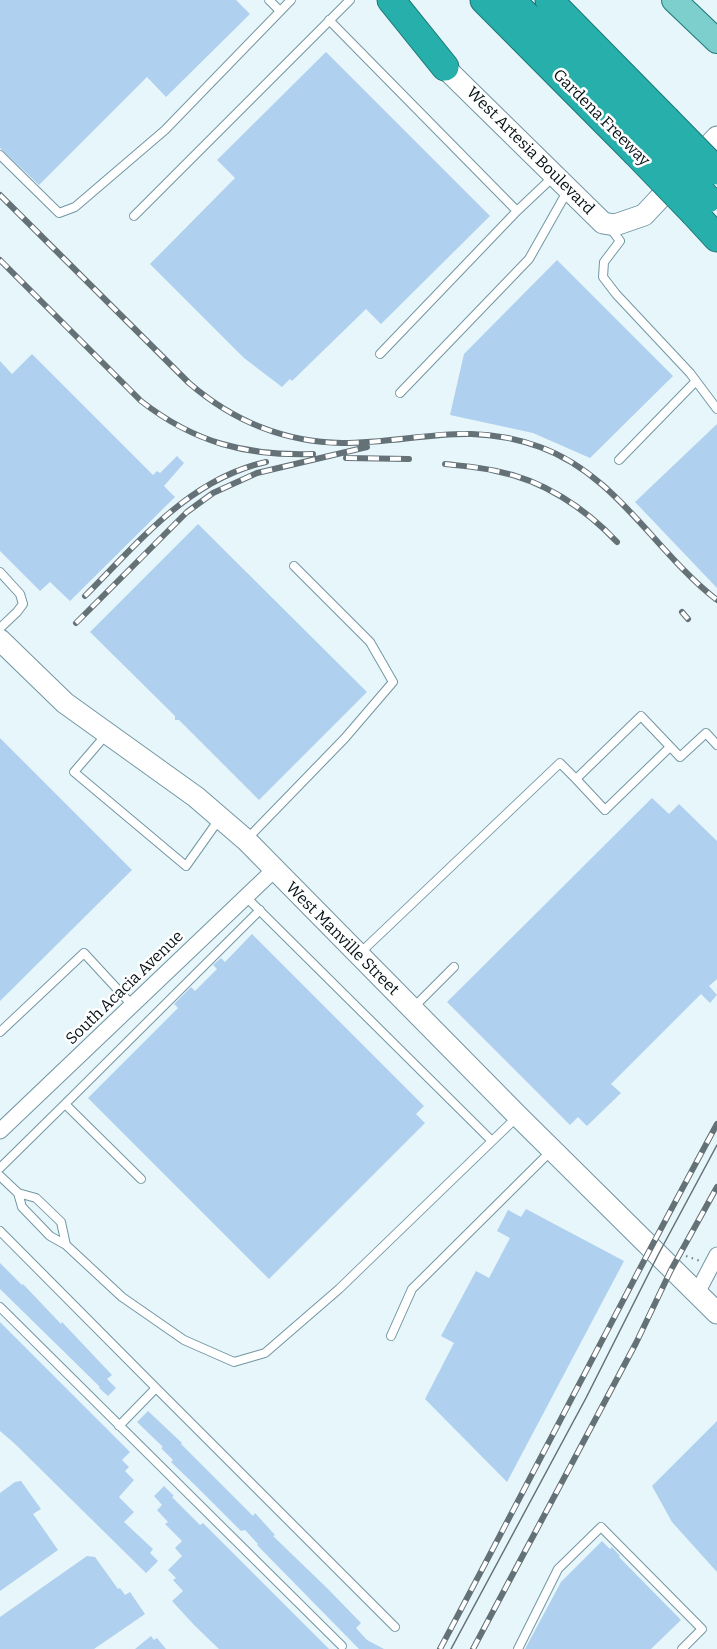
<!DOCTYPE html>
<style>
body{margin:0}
canvas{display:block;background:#e7f6fb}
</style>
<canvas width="717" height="1649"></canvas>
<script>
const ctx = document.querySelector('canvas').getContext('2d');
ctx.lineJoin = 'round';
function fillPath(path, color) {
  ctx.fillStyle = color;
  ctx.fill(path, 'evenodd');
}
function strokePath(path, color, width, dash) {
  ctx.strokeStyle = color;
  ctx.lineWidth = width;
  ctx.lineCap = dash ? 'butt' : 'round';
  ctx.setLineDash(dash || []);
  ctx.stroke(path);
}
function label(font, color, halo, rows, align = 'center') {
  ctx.font = font + ' Bitter,serif';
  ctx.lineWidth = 5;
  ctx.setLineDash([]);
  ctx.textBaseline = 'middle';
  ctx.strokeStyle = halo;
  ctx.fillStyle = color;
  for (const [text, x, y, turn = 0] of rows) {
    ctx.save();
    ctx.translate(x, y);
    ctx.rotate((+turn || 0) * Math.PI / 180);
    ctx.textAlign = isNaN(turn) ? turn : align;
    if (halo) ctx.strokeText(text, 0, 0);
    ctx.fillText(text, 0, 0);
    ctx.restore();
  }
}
fillPath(new Path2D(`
 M0,0H236L250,14L166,97L147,77L39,185L0,148Z
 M326,52L490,216L381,324L366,309L292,381L290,379L282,387L244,358L150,264L235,178L217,160Z
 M557,260L673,376L590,458L533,433L450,415L464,354Z
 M32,354L153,475L157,471L160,473L177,456L184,463L164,486L175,497L70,601L50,582L40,591L0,551V361L12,374Z
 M717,424V588L635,502Z
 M198,524L367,692L259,800L179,720H175V716L90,632Z
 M0,738L132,870L0,1001Z
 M652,798L669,814L679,804L717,841V979L709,986L717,995L710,1003L701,994L611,1084L621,1093L587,1126L578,1117L570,1125L447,1002Z
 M252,934L424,1106L416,1114L425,1123L269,1279L88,1098L178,1008L174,1004L191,987L195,991L217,969L213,965L221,958L225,962Z
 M526,1209L624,1261L507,1482L425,1399L454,1343L441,1336L476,1271L489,1278L510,1238L497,1231L508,1210L521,1217Z
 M0,1263L22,1285L23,1284L61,1324L62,1322L112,1375L107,1379L116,1388L108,1396L99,1388L100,1387L0,1289Z
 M0,1322L130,1452L122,1460L129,1467L125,1471L134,1480L119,1497L134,1512L124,1522L153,1549L150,1553L158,1561L146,1573L14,1443L0,1431Z
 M148,1411L182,1443L181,1444L253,1516L255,1513L275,1535L273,1536L327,1588L361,1623L356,1628L367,1640L384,1649H359L257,1545L258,1544L245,1530L241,1531L197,1487L171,1462L173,1460L161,1448L163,1447L137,1422Z
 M717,1421V1572L672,1522L652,1486Z
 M21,1481L41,1509L33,1514L58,1550L0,1591V1493L15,1482Z
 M164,1486L174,1496L172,1497L200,1525L203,1523L329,1649H219L195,1626L172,1601L183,1591L173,1580L176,1578L168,1570L182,1556L175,1548L182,1541L165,1524L168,1522L157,1510L162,1505L154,1496Z
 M602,1541L610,1549L612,1547L620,1556L619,1557L681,1620L651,1649H525L561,1582Z
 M87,1556L95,1557L118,1589L120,1588L125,1595L130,1592L145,1614L94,1649H0V1617Z
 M151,1636L154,1640L157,1638L166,1649H135Z`), '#afd0ee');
const lane = new Path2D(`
 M269,0L280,11
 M329,20L517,211L380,354
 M0,155L59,213L75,207L165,130L291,0
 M517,211L554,176
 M134,216L350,0
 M611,229L620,241L604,262L603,277L616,294L690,373L717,409
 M400,393L529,259L568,190
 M619,460L696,381
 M0,572L20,594L23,604L17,612L0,628
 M105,736L74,772L186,866L220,818
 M576,779L605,810L670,747
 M247,839L345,738L393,682L370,642L294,566
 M246,897L492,1141
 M359,954L560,763L576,779L641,716L680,757L706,733L717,745
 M413,1008L454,967
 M0,1032L84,953L132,1005
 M65,1104L260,910
 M0,1168L65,1104L141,1179
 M0,1176L18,1193L22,1207L50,1236L66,1245L61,1222L36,1198L18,1193
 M0,1231L156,1388L119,1426
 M66,1245L122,1297L184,1340L234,1362L265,1353L339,1289L516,1118
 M0,1307L342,1646
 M391,1336L412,1289L551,1151
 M156,1388L395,1627
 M518,1649L558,1569L601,1527L702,1629L682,1649`);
const street = new Path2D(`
 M0,1131L274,870
 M697,1293L717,1255`);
const secondary = new Path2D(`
 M434,57L603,223L615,225L644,215L717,137
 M0,640L65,703L196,797L246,840L518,1116L717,1313`);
const primary = new Path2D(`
 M674,0L717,41`);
const highway = new Path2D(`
 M391,0L445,67
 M484,0L635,152
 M511,0L649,137
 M549,0L666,119
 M694,213L717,238`);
strokePath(lane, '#7297a3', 10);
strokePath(street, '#7297a3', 17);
strokePath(secondary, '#7297a3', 23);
strokePath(primary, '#1a7775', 26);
strokePath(highway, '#1a7775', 29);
strokePath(new Path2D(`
 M686,1256L700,1261`), '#717e83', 2, [1.5, 4.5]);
strokePath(lane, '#fff', 8);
strokePath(street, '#fff', 15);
strokePath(secondary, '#fff', 21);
strokePath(primary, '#7dcfcd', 24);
strokePath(highway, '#27afab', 27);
strokePath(new Path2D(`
 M451,1649L586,1398L658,1255L717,1145`), '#647176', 1.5);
const rail = new Path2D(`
 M0,195L189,383C233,421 284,442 342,443C415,443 466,420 540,447C617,475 655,552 717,600
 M0,260L141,401C195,443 246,456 313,454
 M346,458L409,459
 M445,464C462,466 479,467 496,471C543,480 585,508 617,542
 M85,596C139,542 189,479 266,462
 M682,612L688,619
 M76,623L187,512L213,493L257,473L367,447
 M440,1649C533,1474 623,1298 717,1124
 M473,1649L636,1343L671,1270L717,1187`);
strokePath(rail, '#647176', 6);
strokePath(rail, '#fff', 4, [11]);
const highwayBridge = new Path2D(`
 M666,119L717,171
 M649,137L708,199
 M635,152L694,213`);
strokePath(highwayBridge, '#1a7775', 29, []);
strokePath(highwayBridge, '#27afab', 27);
label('16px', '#020e12', '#fff', [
 ["Gardena Freeway",601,118,45],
 ["West Artesia Boulevard",530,151,45],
 ["West Manville Street",342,939,45],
 ["South Acacia Avenue",125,988,-44]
]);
</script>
